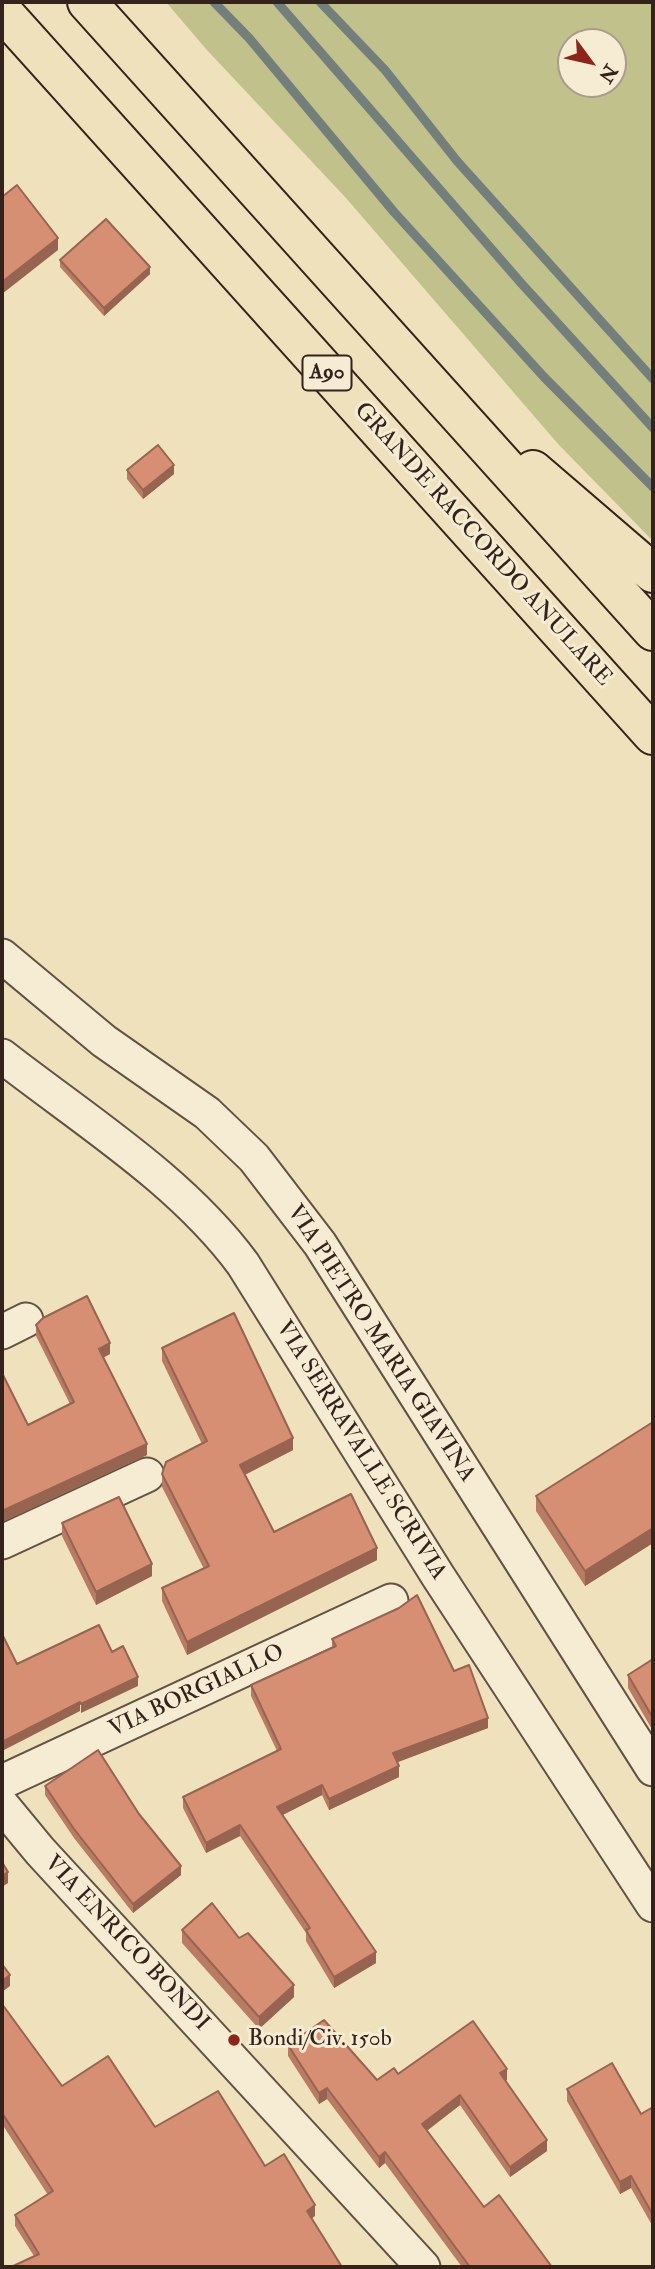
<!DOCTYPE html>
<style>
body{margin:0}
#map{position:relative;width:655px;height:2269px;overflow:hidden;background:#efe1bc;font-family:"IM FELL Double Pica",serif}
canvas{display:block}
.frame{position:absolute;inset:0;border:4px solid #34231c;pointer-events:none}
.north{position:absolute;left:557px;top:28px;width:70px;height:70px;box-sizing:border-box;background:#f5ecd3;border:2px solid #a89c8a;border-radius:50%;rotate:123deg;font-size:19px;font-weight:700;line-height:28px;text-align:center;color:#34231c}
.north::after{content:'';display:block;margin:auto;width:24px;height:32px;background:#8f2418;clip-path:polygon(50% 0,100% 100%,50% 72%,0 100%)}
</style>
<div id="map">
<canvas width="655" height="2269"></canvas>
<div class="frame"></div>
<div class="north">N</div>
</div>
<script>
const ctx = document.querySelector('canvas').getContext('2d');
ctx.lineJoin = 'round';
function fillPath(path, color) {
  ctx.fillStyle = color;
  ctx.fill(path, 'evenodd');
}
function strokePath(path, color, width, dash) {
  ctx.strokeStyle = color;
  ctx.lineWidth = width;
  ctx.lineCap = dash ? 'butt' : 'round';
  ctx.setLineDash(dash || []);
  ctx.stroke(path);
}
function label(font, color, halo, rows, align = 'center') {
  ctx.font = font + ' "IM FELL Double Pica",serif';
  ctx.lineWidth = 6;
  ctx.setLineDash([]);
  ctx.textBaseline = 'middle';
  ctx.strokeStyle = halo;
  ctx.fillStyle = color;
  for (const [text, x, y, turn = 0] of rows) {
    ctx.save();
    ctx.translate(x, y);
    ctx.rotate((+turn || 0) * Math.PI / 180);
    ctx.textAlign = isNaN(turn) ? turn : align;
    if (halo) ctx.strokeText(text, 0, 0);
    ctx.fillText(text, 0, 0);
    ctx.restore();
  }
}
fillPath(new Path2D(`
 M166,2H653V541L559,445L346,198L206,49ZM571,42H613V84H571Z`), '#c1c18c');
strokePath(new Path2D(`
 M214,2L249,38L394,212L544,377L653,487
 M277,2L521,283L653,428
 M320,2L385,70L457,161L653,379`), '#727f7a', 9);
const street = new Path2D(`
 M2,956L104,1041L207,1113L254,1158L320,1244L653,1769
 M2,1056C84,1120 181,1180 243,1264L438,1576L653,1905
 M2,1332L26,1320
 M2,1542L147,1475
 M2,1782L391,1601
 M2,1805L40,1851L423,2267`);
const highway = new Path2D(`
 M87,2L653,631
 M2,11L653,735
 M533,470L653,573`);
strokePath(street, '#635244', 37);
strokePath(highway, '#34231c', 42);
strokePath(street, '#f5ecd3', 33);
strokePath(highway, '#efe1bc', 38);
fillPath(new Path2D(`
 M60,260L150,274L104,316L60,267Z
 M127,470L174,474L143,499L127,479Z
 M36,1325L110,1354L103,1357L147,1455L2,1522V1373L28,1425L70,1404L36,1336Z
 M162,1348L293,1450L245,1475L274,1532L377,1560L187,1655L162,1601V1588L204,1569L162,1487V1474L202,1444L162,1361Z
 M653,1422V1543L585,1586L536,1511V1496Z
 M62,1523L152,1576L96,1605L62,1536Z
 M332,1639L454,1671L488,1728L397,1762L399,1777L329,1810L322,1795L282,1815L376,1963L334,1988L306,1941V1933L240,1836L206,1853L183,1808V1797L277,1751L251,1696V1685L332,1647Z
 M653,1659V1731L628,1688V1675Z
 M45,1786L181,1875L133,1913L74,1838L45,1795Z
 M182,1930L239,1938L294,1997L259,2029L182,1943Z
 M2,2004L62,2086L155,2127L265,2166L315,2216L34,2256L15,2226V2215L48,2195L2,2124Z
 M288,2045L377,2080L398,2074L507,2080H505L547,2151L510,2177L460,2105L427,2131L484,2207L552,2267H462L385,2163L379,2168L327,2099L319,2104L288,2056Z
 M567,2089L641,2114L653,2107V2227L631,2188L620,2194L567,2101Z`), '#b97b63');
fillPath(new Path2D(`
 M58,238V250L2,294V282Z
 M150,267V274L104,316V308Z
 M174,465V474L143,499V490Z
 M110,1343V1354L99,1360V1349Z
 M293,1438V1450L240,1477V1465Z
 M147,1444V1455L2,1522V1511Z
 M653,1528V1543L585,1586V1571Z
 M377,1548V1560L187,1655V1642Z
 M152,1564V1576L96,1605V1592Z
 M138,1677V1686L81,1713V1704Z
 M80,1702V1711L2,1751V1742Z
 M488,1718V1728L393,1764V1753Z
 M399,1766V1777L329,1810V1799Z
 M322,1785V1795L277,1818V1807Z
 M240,1825V1836L206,1853V1843Z
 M181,1866V1875L133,1913V1904Z
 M8,1872V1883L2,1887V1876Z
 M376,1952V1963L334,1988V1977Z
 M10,1975V1986L2,1992V1981Z
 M294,1985V1997L259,2029V2017Z
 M507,2069V2080L500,2084V2073Z
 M327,2088V2099L319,2104V2093Z
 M460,2095V2105L422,2134V2124Z
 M547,2140V2151L510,2177V2167Z
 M385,2152V2163L379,2168V2157Z
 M631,2176V2188L620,2194V2182Z
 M315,2205V2216L307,2222V2211Z`), '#966450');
const building = new Path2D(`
 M17,185L58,238L2,282V197Z
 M106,219L150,267L104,308L60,260Z
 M158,445L174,465L143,490L127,470Z
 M87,1296L110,1343L99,1349L147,1444L2,1511V1373L28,1425L74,1402L36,1325L43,1318Z
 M234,1313L293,1438L240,1465L274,1532L351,1494L377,1548L187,1642L162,1588L209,1566L162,1474L166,1462L207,1441L162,1348Z
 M653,1422V1528L585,1571L536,1496Z
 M119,1497L152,1564L96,1592L62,1523Z
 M417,1595L454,1671L469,1665L488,1718L393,1753L399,1766L329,1799L322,1785L277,1807L376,1952L334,1977L306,1930L310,1928L240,1825L206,1843L183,1797L281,1749L251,1685L336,1646L332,1639L399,1608Z
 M99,1625L112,1652L123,1646L138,1677L81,1704L80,1702L2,1742V1634L17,1664Z
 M653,1659V1718L628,1675Z
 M98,1750L139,1814L181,1866L133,1904L74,1829L45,1786Z
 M2,1862L8,1872L2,1876Z
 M212,1903L239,1938L248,1933L294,1985L259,2017L182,1930Z
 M2,1964L10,1975L2,1981Z
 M2,2004L62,2086L108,2056L155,2127L218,2091L265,2166L284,2154L315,2205L307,2211L342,2267H11L39,2254L15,2215L53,2191L2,2113Z
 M324,2020L377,2080L394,2068L398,2074L473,2021L507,2069L500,2073L547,2140L510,2167L460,2095L422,2124L484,2207L499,2195L552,2267H470L385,2152L379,2157L327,2088L319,2093L288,2045Z
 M612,2063L641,2114L653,2107V2215L631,2176L620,2182L567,2089Z`);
fillPath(building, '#d78f73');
strokePath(building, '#966450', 2);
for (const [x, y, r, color] of [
 [234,2040,7,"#8f2418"]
]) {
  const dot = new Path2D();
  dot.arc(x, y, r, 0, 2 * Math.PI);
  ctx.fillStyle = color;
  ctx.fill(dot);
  strokePath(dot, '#f5ecd3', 2.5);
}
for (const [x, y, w] of [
 [327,373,49]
]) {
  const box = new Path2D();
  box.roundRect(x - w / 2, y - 17.5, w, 35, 5);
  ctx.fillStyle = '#f5ecd3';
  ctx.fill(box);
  strokePath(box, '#34231c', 2);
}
label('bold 21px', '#34231c', null, [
 ["A90",327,373]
]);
label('23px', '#34231c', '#f5ecd3', [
 ["GRANDE RACCORDO ANULARE",482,545,48],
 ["VIA PIETRO MARIA GIAVINA",380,1344,57],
 ["VIA SERRAVALLE SCRIVIA",360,1451,58],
 ["VIA BORGIALLO",197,1692,-25],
 ["VIA ENRICO BONDI",126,1944,47]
]);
label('23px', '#34231c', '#f5ecd3', [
 ["Bondi/Civ. 150b",248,2040]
], 'left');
</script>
